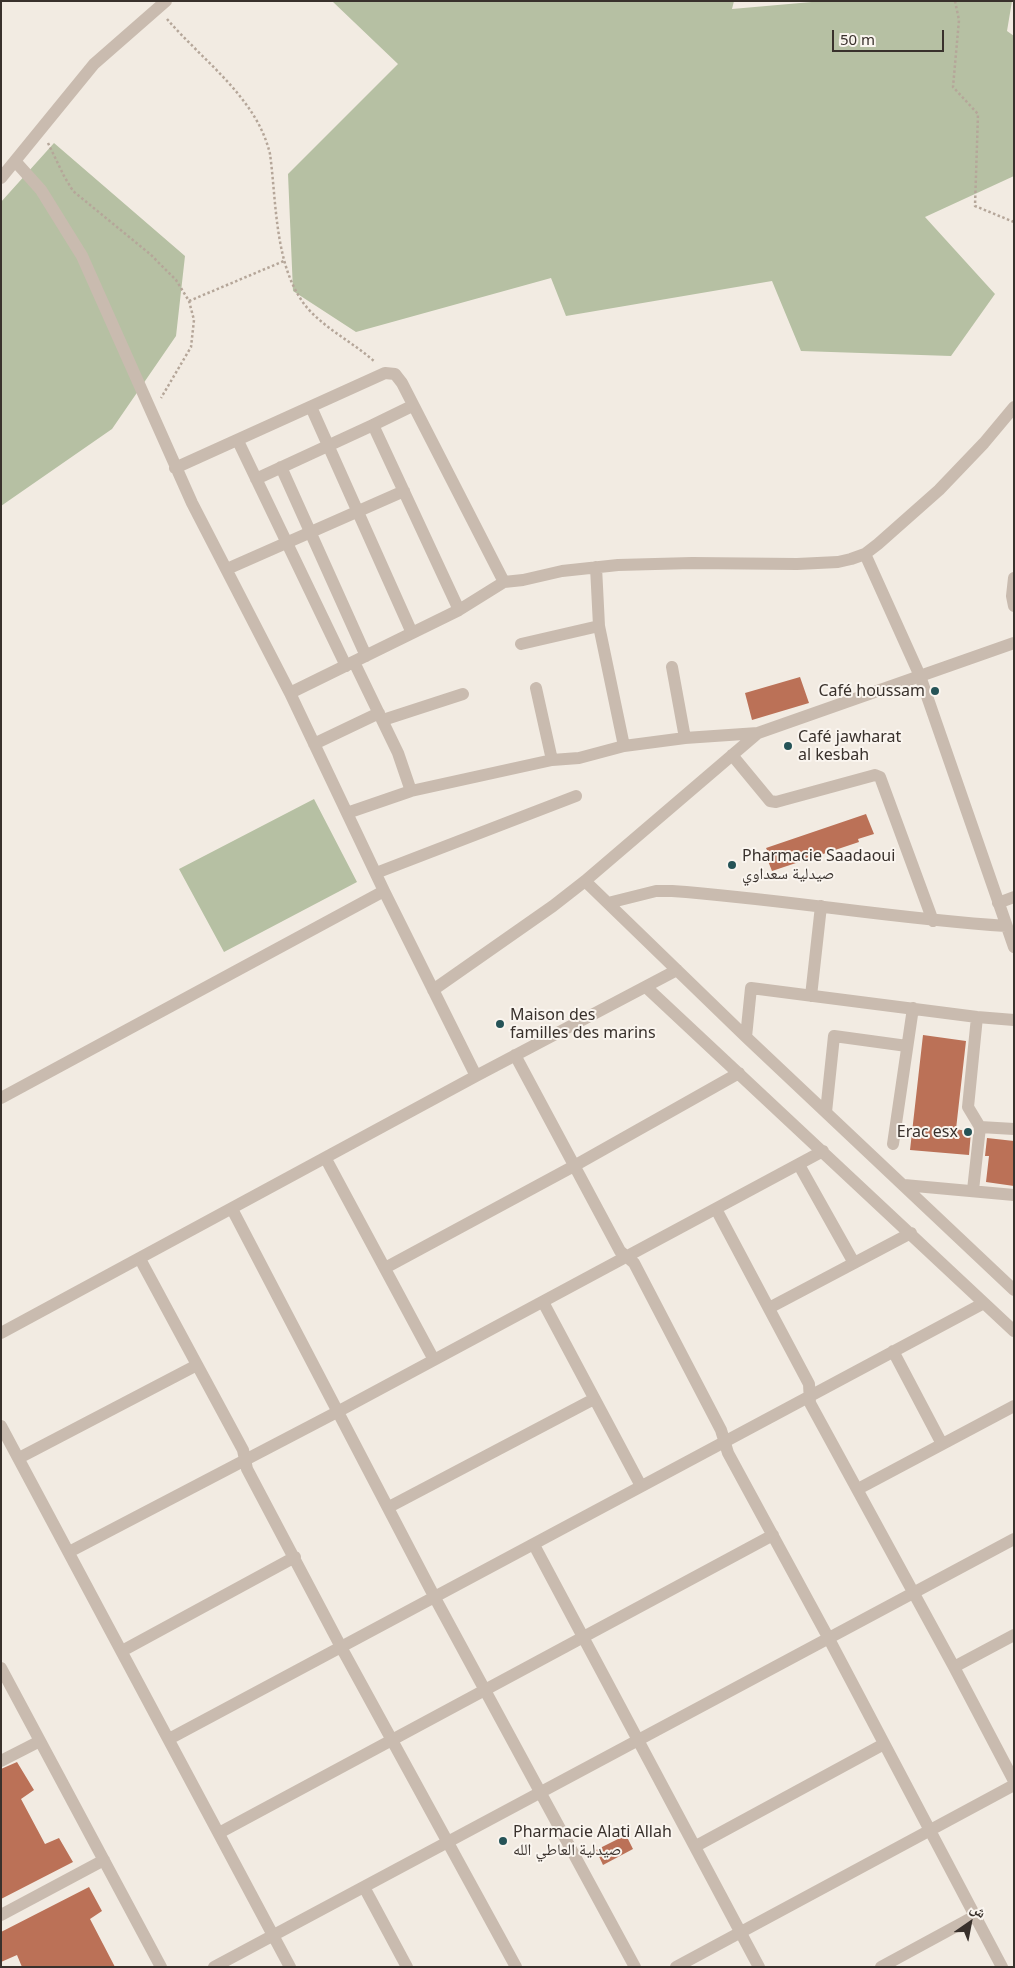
<!DOCTYPE html>
<meta charset="utf-8">
<style>
body{margin:0}
#map{position:relative;width:1015px;height:1968px;overflow:hidden;background:#f2ebe2;font-family:"Noto Sans","Noto Naskh Arabic",sans-serif}
canvas{display:block}
.frame{position:absolute;inset:0;border:2px solid #39312c;pointer-events:none}
.north{position:absolute;left:945px;top:1898px;width:50px;height:50px;-webkit-text-stroke:4px #faf5ef;paint-order:stroke;rotate:33deg;font-size:14px;font-weight:700;line-height:20px;text-align:center;color:#39312c}
.north::after{content:'';display:block;margin:auto;width:18px;height:22px;background:#39312c;clip-path:polygon(50% 0,100% 100%,50% 72%,0 100%)}
.scale{position:absolute;left:832px;top:30px;width:112px;height:22px;box-sizing:border-box;border:2px solid #39312c;border-top:0;padding-left:6px;font-size:15px;line-height:18px;white-space:nowrap;color:#39312c;-webkit-text-stroke:4px #faf5ef;paint-order:stroke}
</style>
<div id="map">
<canvas width="1015" height="1968"></canvas>
<div class="frame"></div>
<div class="north">ش</div>
<div class="scale">50 m</div>
</div>
<script>
const ctx = document.querySelector('canvas').getContext('2d');
ctx.lineJoin = 'round';
function fillPath(path, color) {
  ctx.fillStyle = color;
  ctx.fill(path, 'evenodd');
}
function strokePath(path, color, width, dash) {
  ctx.strokeStyle = color;
  ctx.lineWidth = width;
  ctx.lineCap = dash ? 'butt' : 'round';
  ctx.setLineDash(dash || []);
  ctx.stroke(path);
}
function label(font, color, halo, rows, align = 'center') {
  ctx.font = font + ' "Noto Sans","Noto Naskh Arabic",sans-serif';
  ctx.lineWidth = 4;
  ctx.setLineDash([]);
  ctx.textBaseline = 'middle';
  ctx.strokeStyle = halo;
  ctx.fillStyle = color;
  for (const [text, x, y, turn = 0] of rows) {
    ctx.save();
    ctx.translate(x, y);
    ctx.rotate((+turn || 0) * Math.PI / 180);
    ctx.textAlign = isNaN(turn) ? turn : align;
    if (halo) ctx.strokeText(text, 0, 0);
    ctx.fillText(text, 0, 0);
    ctx.restore();
  }
}
fillPath(new Path2D(`
 M332,1H734L732,9L823,1H1012L1007,31L1014,36V176L925,217L995,294L951,356L801,351L772,281L566,316L551,278L356,332L293,291L288,174L398,64Z
 M54,143L185,256L176,336L112,429L1,506V202Z
 M314,799L357,882L224,952L179,869Z`), '#b6c0a3');
fillPath(new Path2D(`
 M800,677L809,703L752,720L745,693Z
 M866,814L874,834L858,839L859,842L772,871L766,856L769,854L766,848Z
 M923,1035L966,1041L956,1129L971,1132L969,1155L910,1150Z
 M987,1138L1014,1141V1186L986,1182L989,1156H985Z
 M17,1762L34,1790L21,1799L45,1844L59,1838L73,1862L1,1899V1769Z
 M626,1835L633,1849L603,1865L596,1850Z
 M89,1887L102,1911L90,1919L115,1967H22L17,1955L1,1962V1932Z`), '#bb7157');
strokePath(new Path2D(`
 M955,1L959,20L953,87L978,114L975,206L1014,222
 M167,19C203,61 257,98 270,154C277,204 274,275 312,313C331,332 355,344 375,362
 M48,143L64,176L73,191L150,254L176,280L189,301L194,320L191,347L161,398
 M189,301L284,261`), '#b5a699', 2.5, [2.5, 2.5]);
strokePath(new Path2D(`
 M15,161L41,190L82,256L192,503L290,693L384,891L476,1076
 M1,178L94,64L166,1
 M412,406L373,425L459,610
 M311,407L412,633
 M238,441L346,666
 M281,467L366,656
 M175,468L385,373L395,374L402,383L504,582
 M256,479L373,425
 M865,554L920,676L1014,947
 M596,567L599,626L624,746
 M227,569L404,491
 M1014,578L1012,596L1014,606
 M521,644L599,626
 M354,662L398,753L411,791
 M672,667L685,738
 M536,688L552,760
 M290,693L459,610L504,582L523,580L562,571L618,565L692,563L797,564L838,562L851,559L865,554L878,544L939,490L984,443L1014,407
 M383,720L463,694
 M314,744L379,713
 M732,755L770,801L776,802L875,775L880,777L933,921
 M347,813L411,791L552,760L579,758L624,746L685,738L758,733
 M376,873L576,796
 M585,881L746,1037L1014,1290
 M608,903L656,891H672C784,899 894,919 1006,926
 M998,903L1014,897
 M646,987L1014,1331
 M433,990L553,906L585,881L758,733L1014,643
 M811,996L821,906
 M746,1037L751,988L977,1017L1014,1020
 M515,1055L620,1251L634,1263L721,1430L728,1453L829,1639L1002,1967
 M1,1098L384,891
 M826,1112L834,1036L907,1046
 M980,1127L1014,1129
 M893,1144L913,1008
 M326,1159L434,1360
 M799,1165L854,1263
 M904,1185L1014,1195
 M973,1190L980,1127L968,1107L977,1017
 M232,1209L435,1598L635,1967
 M716,1209L809,1384L810,1403L954,1667L1014,1781
 M140,1259L243,1450L247,1469L341,1647L516,1967
 M385,1268L574,1166L739,1073
 M543,1302L641,1486
 M769,1308L911,1233
 M1,1333L476,1076L677,970
 M893,1351L942,1444
 M1,1426L290,1967
 M19,1458L197,1365
 M858,1489L1014,1406
 M389,1507L594,1399
 M534,1545L759,1967
 M69,1552L339,1411L823,1151
 M122,1651L295,1557
 M954,1667L1014,1635
 M1,1668L161,1967
 M169,1739L984,1303
 M1,1761L40,1741
 M219,1833L773,1535
 M696,1846L884,1744
 M364,1887L407,1967
 M1,1915L104,1860
 M214,1967L1014,1539
 M676,1967L1014,1785
 M881,1967L975,1916`), '#c9bbaf', 12);
for (const [x, y, r, color] of [
 [935,691,5,"#255357"],
 [788,746,5,"#255357"],
 [732,865,5,"#255357"],
 [500,1024,5,"#255357"],
 [968,1132,5,"#255357"],
 [503,1841,5,"#255357"]
]) {
  const dot = new Path2D();
  dot.arc(x, y, r, 0, 2 * Math.PI);
  ctx.fillStyle = color;
  ctx.fill(dot);
  strokePath(dot, '#faf5ef', 2);
}
label('16px', '#39312c', '#faf5ef', [
 ["Café houssam",925,691,"right"],
 ["Café jawharat",798,737],
 ["al kesbah",798,755],
 ["Pharmacie Saadaoui",742,856],
 ["صيدلية سعداوي",742,874],
 ["Maison des",510,1015],
 ["familles des marins",510,1033],
 ["Erac esx",958,1132,"right"],
 ["Pharmacie Alati Allah",513,1832],
 ["صيدلية العاطي الله",513,1850]
], 'left');
</script>
